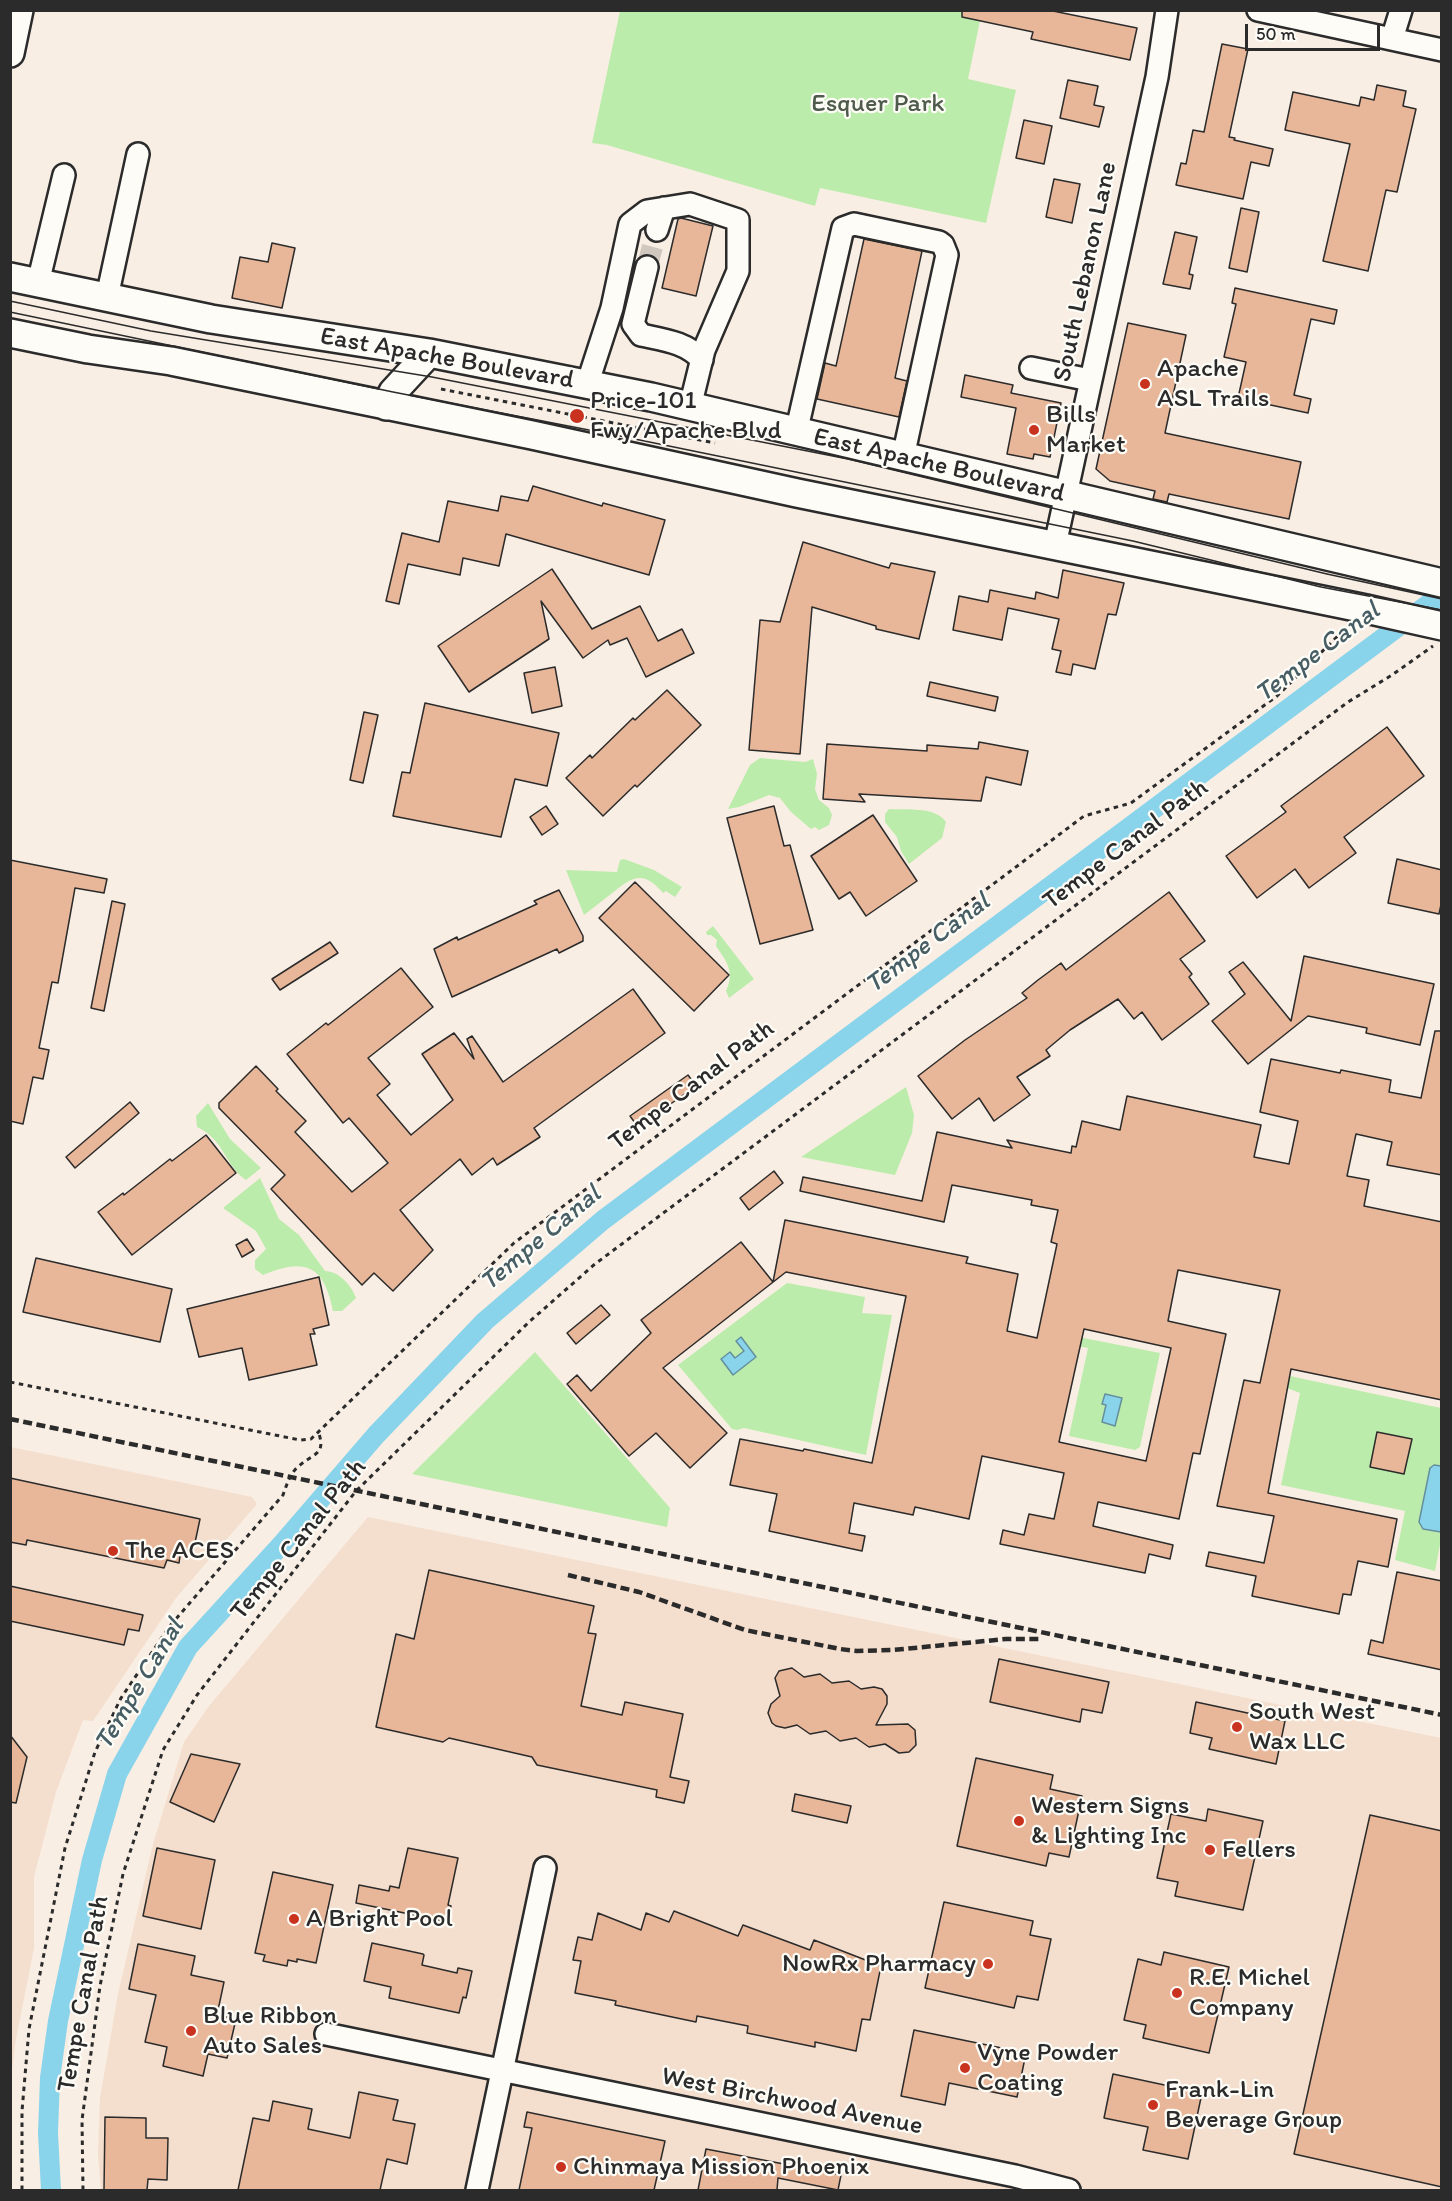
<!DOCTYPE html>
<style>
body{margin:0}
#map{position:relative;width:1452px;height:2201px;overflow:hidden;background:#f9eee4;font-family:Itim,sans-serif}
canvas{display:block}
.frame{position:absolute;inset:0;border:12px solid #2b2b2b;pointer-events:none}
.scale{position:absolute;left:1245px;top:24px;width:135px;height:27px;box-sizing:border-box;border:3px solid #2b2b2b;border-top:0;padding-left:8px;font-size:18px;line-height:21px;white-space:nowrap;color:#2b2b2b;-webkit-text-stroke:4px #fdfcf7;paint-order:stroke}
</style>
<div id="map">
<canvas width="1452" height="2201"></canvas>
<div class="frame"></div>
<div class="scale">50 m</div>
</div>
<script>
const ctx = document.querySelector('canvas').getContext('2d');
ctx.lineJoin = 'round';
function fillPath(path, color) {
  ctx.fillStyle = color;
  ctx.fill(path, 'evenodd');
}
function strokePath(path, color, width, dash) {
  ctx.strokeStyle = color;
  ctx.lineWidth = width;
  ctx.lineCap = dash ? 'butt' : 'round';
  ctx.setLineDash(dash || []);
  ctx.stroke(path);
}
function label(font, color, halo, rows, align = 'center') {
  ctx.font = font + ' Itim,sans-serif';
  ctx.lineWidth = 4.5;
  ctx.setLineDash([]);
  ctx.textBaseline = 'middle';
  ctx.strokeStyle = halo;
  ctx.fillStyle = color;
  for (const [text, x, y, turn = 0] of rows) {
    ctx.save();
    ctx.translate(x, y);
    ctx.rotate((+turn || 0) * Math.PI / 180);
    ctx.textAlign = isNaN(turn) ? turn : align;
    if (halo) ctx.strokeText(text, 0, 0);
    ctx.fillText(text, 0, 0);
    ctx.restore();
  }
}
fillPath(new Path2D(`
 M11,1447L252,1497L257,1504L176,1598L93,1721L83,1720L56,1792L34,1877V1948L16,2039L11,2077Z
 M368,1517L1441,1738V2190H101L98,2154L100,2098L118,1994L153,1844L184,1742L209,1706Z`), '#f4dece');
fillPath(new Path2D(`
 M620,11H982L968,79L1016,90L986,223L820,188L815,206L607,145L592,143Z
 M760,758L805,762L813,759L817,774L815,789L819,800L829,808L832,815L829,825L819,830L815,827L811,829L791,812L780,798L769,795L739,807L728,809L750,765Z
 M889,809C906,810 935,806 946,822L942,838L909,864L901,851L897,837L885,822V814Z
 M624,859L654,870L682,887L675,897L666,891L663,893C643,869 632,877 611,894C602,901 593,908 584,915L566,870L617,872L620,860Z
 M713,926L754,979L729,998L726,991C735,972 727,962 716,946L717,940L711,935H707L706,932Z
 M906,1087L914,1115L912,1133L895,1175L801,1157Z
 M208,1103L230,1139L261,1168L246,1180C225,1166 224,1139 197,1127L196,1116Z
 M260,1178L279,1219L299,1235L325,1271C339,1271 352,1286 356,1298L342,1311H333C324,1266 306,1257 263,1275L255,1269V1260L266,1249L256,1231L223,1208Z
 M787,1283L865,1297L862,1313L892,1315L866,1455L744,1428L737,1430L732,1429L678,1365Z
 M1053,1332L1160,1353L1140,1447L1135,1450L1069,1436L1088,1348L1062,1343Z
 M535,1352L670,1508L667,1527L412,1474Z
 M1266,1371L1441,1408L1442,1534L1435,1571L1395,1560L1405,1511L1281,1485L1300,1393L1287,1388Z`), '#bcecab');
const water = new Path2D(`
 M741,1337L756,1357L733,1375L721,1359L730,1352L735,1358L744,1351L736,1341Z
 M1105,1394L1122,1398L1115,1426L1102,1422L1106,1405L1102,1404Z
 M1434,1465L1441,1466V1532L1423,1529L1419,1522L1430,1468Z`);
fillPath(water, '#8ad4eb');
strokePath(water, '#64909e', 1.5);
strokePath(new Path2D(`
 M51,2190L48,2133L50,2078L58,2021L92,1860L117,1774L188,1647L282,1544L376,1435L485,1321L603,1220L1442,594`), '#8ad4eb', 20);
const building = new Path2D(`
 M962,10H1048L1137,28L1130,60L1031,39L1033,32L962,17Z
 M1222,44L1248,49L1229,137L1235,138L1234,140L1273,149L1269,166L1251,162L1243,199L1176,185L1181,163L1186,164L1193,130L1204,132Z
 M1068,80L1098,86L1094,105L1104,107L1099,127L1060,118Z
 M1377,85L1406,91L1403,106L1416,109L1397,192L1386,190L1368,271L1323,261L1350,144L1285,130L1293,92L1359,106L1361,97L1374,100Z
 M1024,120L1052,126L1044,164L1016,158Z
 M1054,179L1080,184L1072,223L1046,217Z
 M1241,208L1259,212L1247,272L1229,268Z
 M681,218L713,226L696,296L662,288L678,219Z
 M1175,232L1197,237L1189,274L1193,275L1190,289L1163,284Z
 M864,239L922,251L895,378L907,381L899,417L817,399L825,363L836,366Z
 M272,243L295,248L282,308L232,298L240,257L268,262Z
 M1235,288L1337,310L1334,324L1311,319L1294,395L1311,399L1308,413L1238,398L1246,362L1224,357L1236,304L1232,303Z
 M1128,323L1186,335L1165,433L1301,462L1289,519L1169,494L1167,502L1153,499L1155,491L1110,481L1096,469Z
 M965,375L1013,385L1011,393L1061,403L1050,457L1034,454L1033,459L1007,454L1016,408L961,397Z
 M533,486L602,506L603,503L665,520L649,575L506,534L499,566L463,558L460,575L408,564L399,604L386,601L402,533L439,542L448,501L498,511L501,496L528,501Z
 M803,542L889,568L891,563L935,572L919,639L876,629V626L812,607L800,754L749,750L760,620L780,622Z
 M552,569L592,629L640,606L658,641L682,629L694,653L646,677L627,638L610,645L608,640L583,658L541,601L549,639L469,692L438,646Z
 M1063,570L1124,583L1116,615L1108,614L1095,669L1073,664L1071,675L1056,672L1061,651L1052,649L1059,619L1008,608L1002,640L953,630L959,596L988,602L990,590L1035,599L1036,592L1058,598Z
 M555,667L562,706L532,713L524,673Z
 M930,682L998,697L995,711L927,696Z
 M667,690L701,725L637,787L635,785L603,816L566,778L590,755L592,758L633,718L635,720Z
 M425,703L559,733L547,786L515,779L501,837L393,816L402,772L410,773Z
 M364,712L378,715L363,783L350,780Z
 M1387,727L1424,776L1344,837L1356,853L1309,888L1295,869L1257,898L1226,856L1286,812L1281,806Z
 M979,742L1028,751L1021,785L986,777L981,801L859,794L865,802L823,799L827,744L927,751V745L978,749Z
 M546,806L558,824L542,835L530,817Z
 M774,806L784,846L790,845L813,930L760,944L727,818Z
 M873,815L917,881L866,916L850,892L839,899L811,856Z
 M1397,859L1442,870V900L1439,914L1388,903Z
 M10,860L107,879L104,893L75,888L58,983L52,982L39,1048L49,1050L43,1079L33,1077L23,1124L10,1121Z
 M635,882L729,975L694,1011L599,918Z
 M559,890L583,936V941L559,953L557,949L452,997L434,949L457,937L458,940L537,904L534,901Z
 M1169,892L1205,941L1180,959L1192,974L1189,977L1209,1004L1162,1040L1142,1012L1134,1019L1118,999L1070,1030L1046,1050L1050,1056L1017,1077L1030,1095L994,1121L979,1098L952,1119L918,1076L965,1040L1027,998L1022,993L1038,980L1061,963L1066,970Z
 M112,901L125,904L104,1011L91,1008Z
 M330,942L338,953L280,990L272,979Z
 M1304,956L1434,984L1420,1045L1366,1033L1367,1028L1308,1016L1248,1064L1212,1021L1245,994L1229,972L1243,962L1291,1021Z
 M401,968L433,1007L368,1058L390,1084L377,1095L411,1135L453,1100L422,1054L454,1033L474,1059L467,1039L472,1036L503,1082L633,989L665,1033L534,1128L540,1137L497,1165L493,1158L472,1175L460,1159L400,1210L433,1250L393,1291L374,1273L362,1285L271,1189L285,1175L219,1108V1103L256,1066L278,1089L276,1091L306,1121L295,1132L352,1192L388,1163L349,1118L343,1123L287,1054L326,1023L328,1025Z
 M1435,1031H1442V1175L1387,1165L1392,1142L1356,1134L1347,1176L1369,1180L1364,1206L1442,1222V1400L1291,1369L1268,1493L1397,1519L1388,1567L1358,1561L1351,1595L1343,1594L1339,1614L1252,1596L1256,1576L1206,1566L1209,1552L1264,1563L1274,1516L1217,1506L1244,1380L1260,1383L1280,1290L1178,1270L1168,1321L1226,1334L1200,1454L1193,1453L1179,1519L1098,1502L1093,1526L1173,1545L1170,1559L1149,1554L1145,1573L1000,1544L1003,1530L1024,1535L1029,1514L1054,1519L1064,1473L982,1456L969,1519L915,1507L913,1515L854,1503L849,1533L865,1536L862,1551L769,1531L777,1494L730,1485L740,1439L803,1451L804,1449L872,1463L906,1296L786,1272L663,1368L727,1433L690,1468L656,1433L629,1456L567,1384L577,1375L591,1391L651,1333L641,1320L741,1242L773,1282L785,1220L968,1257L966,1263L1018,1274L1007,1331L1037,1338L1057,1244L1051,1242L1058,1210L1031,1205L1032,1200L952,1185L944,1222L800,1191L803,1177L922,1201L937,1132L1012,1148L1007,1140L1071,1153L1072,1146L1076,1147L1082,1121L1120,1130L1127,1096L1261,1125L1254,1157L1289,1164L1298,1121L1260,1112L1271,1059L1340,1073L1341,1070L1391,1080L1389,1092L1421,1098ZM1084,1329L1171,1348L1146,1461L1059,1442Z
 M688,1075L696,1086L638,1127L630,1116Z
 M130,1102L139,1113L75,1168L66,1157Z
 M206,1135L236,1173L132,1255L98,1212L123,1193L124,1195L170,1159L172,1161Z
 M774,1171L783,1183L749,1210L740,1198Z
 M247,1239L254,1250L242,1257L236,1245Z
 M36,1258L172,1289L160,1342L23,1312Z
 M319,1277L329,1325L313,1329L315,1334H310L317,1365L249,1380L242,1348L199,1357L187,1309Z
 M601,1305L610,1315L576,1344L567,1333Z
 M1377,1432L1412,1439L1404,1474L1370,1467Z
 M10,1478L200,1519L193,1552L181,1549L179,1563L167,1560L164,1568L27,1540L26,1545L10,1542Z
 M429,1570L594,1606L588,1633L596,1634L581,1706L622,1715L625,1702L683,1714L670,1777L689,1781L684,1803L656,1797L657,1790L537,1765L532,1757L449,1738L443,1742L376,1727L396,1634L414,1639Z
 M1397,1572L1442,1581V1670L1368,1654L1371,1640L1383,1643Z
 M10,1586L143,1615L139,1631L128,1629L124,1645L10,1621Z
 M999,1659L1109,1682L1102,1713L1082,1709L1080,1722L990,1702Z
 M792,1668L804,1677L820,1674L832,1683L849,1681L861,1689L874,1687L882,1689L887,1696V1704L876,1725L908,1724L915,1730L916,1745L909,1752L899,1753L885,1744L869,1747L856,1738L840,1741L826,1731L810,1734L797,1725L785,1728L776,1726L772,1723L768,1713L771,1704L780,1696L775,1678L779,1671Z
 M1196,1702L1285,1721L1276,1764L1209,1749L1212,1738L1190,1733Z
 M10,1735L27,1757L16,1803L10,1802Z
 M191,1754L240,1764L214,1822L170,1802Z
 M976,1758L1053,1775L1050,1789L1082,1796L1069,1857L1049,1853L1046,1866L957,1846Z
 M795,1794L851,1806L847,1823L792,1811Z
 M1208,1809L1263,1821L1243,1910L1175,1896L1178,1882L1157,1878L1171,1814L1206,1821Z
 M1370,1815L1442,1831V2187L1294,2154Z
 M157,1848L215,1860L201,1929L143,1916Z
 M408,1848L458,1858L448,1905L451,1906L448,1922L356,1903L359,1885L389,1891L390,1886L399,1888Z
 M273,1872L333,1885L316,1963L297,1959V1962L288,1960L287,1966L263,1961L265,1955L255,1953Z
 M944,1902L1033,1921L1030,1935L1051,1939L1038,2000L1017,1996L1014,2008L925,1988Z
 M674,1911L738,1936L743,1925L810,1950L814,1940L881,1966L870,2020L862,2019L856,2051L815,2042V2047L747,2033L748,2026L697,2016L696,2022L615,2005L616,2001L575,1993L581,1961L573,1960L578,1937L592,1940L598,1913L641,1930L646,1913L669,1922Z
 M372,1943L423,1954L424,1955L422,1965L457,1973L458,1968L472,1971L466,1998L463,1997L459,2013L389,1998L391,1987L364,1981Z
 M138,1944L195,1956L191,1975L224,1982L217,2015L236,2019L227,2058L208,2054L203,2076L163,2066L167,2047L145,2042L156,1995L129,1989Z
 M1164,1952L1229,1967L1209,2053L1143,2038L1146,2025L1124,2020L1138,1959L1161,1965Z
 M914,2030L1026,2053L1017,2097L949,2083L945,2105L901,2096Z
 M1113,2074L1202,2093L1188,2159L1143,2150L1148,2127L1104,2118Z
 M359,2092L398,2100L393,2120L415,2124L407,2164L387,2159L380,2190H238L253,2118L269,2121L273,2101L312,2109L308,2129L350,2138Z
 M527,2112L665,2141L654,2190H519L532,2128L524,2127Z
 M105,2117L146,2118V2138H168L167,2180L148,2179L147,2190H104Z
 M706,2149L841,2175L838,2190L778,2178L777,2190H698Z`);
fillPath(building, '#e8b799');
strokePath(building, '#2b2b2b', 1.5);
strokePath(new Path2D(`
 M647,267L657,230`), '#d0c7bf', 21, [21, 10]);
const minor = new Path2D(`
 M1258,10L1442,50
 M1392,39L1401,10
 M657,230L664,208
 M647,267L633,324L641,335C664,340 686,342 702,360
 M38,283L64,175
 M107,297L138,154
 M1031,368L1090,380
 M587,385L612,308L630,224L647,211L690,204L738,220V271L704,350L690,407
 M796,433L843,228L854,224L939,242L943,245L947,255L903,457
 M1055,545L1157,77L1167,10
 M326,2034L1015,2176L1069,2190
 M477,2190L545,1868`);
const major = new Path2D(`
 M10,53L19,10
 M10,277L211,319L429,353L651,397L1442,583
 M10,333L88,349L171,361L532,435L797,493L1366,609L1442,626
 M386,406L393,392L429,353`);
strokePath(minor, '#2b2b2b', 26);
strokePath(major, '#2b2b2b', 32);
strokePath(new Path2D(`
 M441,389L715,443
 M10,1382L300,1440L311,1439L514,1243L1084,816L1131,803L1277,696L1347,627
 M22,2190V2111L29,2029L65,1848L95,1752L121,1698L169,1627L283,1495C287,1484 290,1473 299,1466C312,1454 326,1455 319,1434
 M83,2190L82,2120L100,1986L123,1874L163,1750L197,1695L356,1491L529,1322L595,1264L1348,702L1392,675L1433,646`), '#2b2b2b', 3, [4.5, 4.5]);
strokePath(minor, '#fdfcf7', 21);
strokePath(major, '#fdfcf7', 27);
strokePath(new Path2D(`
 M10,301L151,331L432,377L848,459L1327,574L1442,599
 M10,312L393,392L625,437L1133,541L1321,587L1442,610`), '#2b2b2b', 1.5);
strokePath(new Path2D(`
 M10,1419L1442,1715
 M568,1575L639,1592L745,1630L840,1649L857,1651L893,1650L1006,1639H1041`), '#2b2b2b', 4.5, [9, 4.5]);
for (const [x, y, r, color] of [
 [1145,384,6,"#c8321e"],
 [577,416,8,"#c8321e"],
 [1034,430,6,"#c8321e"],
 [113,1551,6,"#c8321e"],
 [1237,1727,6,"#c8321e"],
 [1019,1821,6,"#c8321e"],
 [1210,1850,6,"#c8321e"],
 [294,1919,6,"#c8321e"],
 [988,1964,6,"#c8321e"],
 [1177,1993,6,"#c8321e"],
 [191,2031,6,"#c8321e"],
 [965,2068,6,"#c8321e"],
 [1153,2105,6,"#c8321e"],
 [561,2167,6,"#c8321e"]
]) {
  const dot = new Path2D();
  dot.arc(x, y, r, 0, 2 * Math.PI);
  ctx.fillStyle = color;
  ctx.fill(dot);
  strokePath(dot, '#fdfcf7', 2);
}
label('26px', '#4f5b4b', '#fdfcf7', [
 ["Esquer Park",878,104]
]);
label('26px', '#2b2b2b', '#fdfcf7', [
 ["South Lebanon Lane",1086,272,-78],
 ["East Apache Boulevard",447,359,10],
 ["East Apache Boulevard",939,466,13],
 ["Tempe Canal Path",1126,845,-37],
 ["Tempe Canal Path",692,1086,-37],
 ["Tempe Canal Path",299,1540,-51],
 ["Tempe Canal Path",84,1994,-80],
 ["West Birchwood Avenue",792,2102,11]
]);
label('26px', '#2b2b2b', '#fdfcf7', [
 ["Apache",1157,369],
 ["ASL Trails",1157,399],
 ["Price-101",590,401],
 ["Fwy/Apache Blvd",590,431],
 ["Bills",1046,415],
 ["Market",1046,445],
 ["The ACES",125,1551],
 ["South West",1249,1712],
 ["Wax LLC",1249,1742],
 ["Western Signs",1031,1806],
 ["& Lighting Inc",1031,1836],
 ["Fellers",1222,1850],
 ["A Bright Pool",306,1919],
 ["NowRx Pharmacy",976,1964,"right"],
 ["R.E. Michel",1189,1978],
 ["Company",1189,2008],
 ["Blue Ribbon",203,2016],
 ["Auto Sales",203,2046],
 ["Vyne Powder",977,2053],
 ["Coating",977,2083],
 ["Frank-Lin",1165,2090],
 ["Beverage Group",1165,2120],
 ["Chinmaya Mission Phoenix",573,2167]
], 'left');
label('italic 27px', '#485e65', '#fdfcf7', [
 ["Tempe Canal",1318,653,-37],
 ["Tempe Canal",928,944,-37],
 ["Tempe Canal",541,1239,-40],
 ["Tempe Canal",140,1685,-59]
]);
</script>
